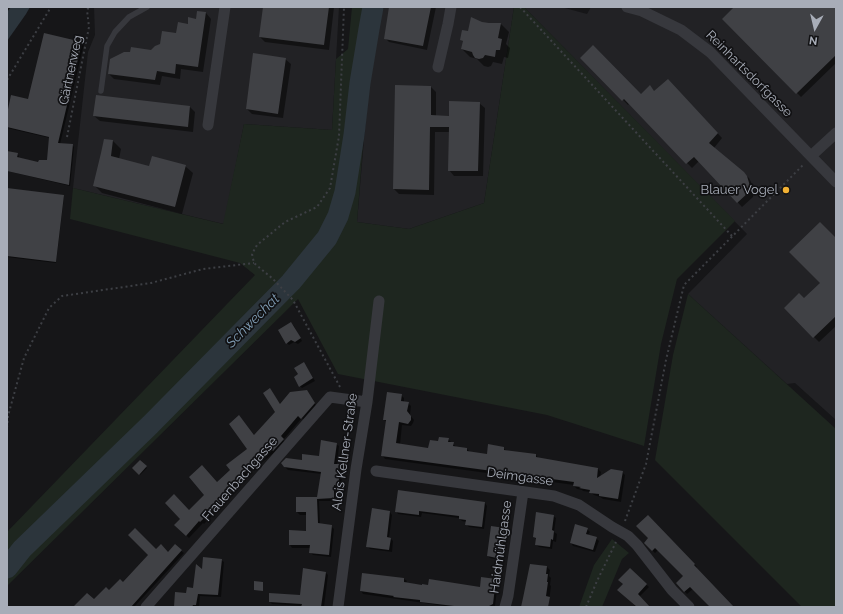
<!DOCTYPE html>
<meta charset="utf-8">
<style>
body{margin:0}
#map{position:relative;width:843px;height:614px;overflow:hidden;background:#161618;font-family:Raleway,sans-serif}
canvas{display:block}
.frame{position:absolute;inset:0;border:8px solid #a8adb8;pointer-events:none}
.north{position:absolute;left:795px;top:8px;width:40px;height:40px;-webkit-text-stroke:3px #111113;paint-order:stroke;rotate:188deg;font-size:11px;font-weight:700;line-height:16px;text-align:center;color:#a8adb8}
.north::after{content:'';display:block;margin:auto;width:14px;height:18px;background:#a8adb8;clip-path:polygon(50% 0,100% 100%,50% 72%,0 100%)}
</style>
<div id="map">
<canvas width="843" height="614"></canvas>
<div class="frame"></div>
<div class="north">N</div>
</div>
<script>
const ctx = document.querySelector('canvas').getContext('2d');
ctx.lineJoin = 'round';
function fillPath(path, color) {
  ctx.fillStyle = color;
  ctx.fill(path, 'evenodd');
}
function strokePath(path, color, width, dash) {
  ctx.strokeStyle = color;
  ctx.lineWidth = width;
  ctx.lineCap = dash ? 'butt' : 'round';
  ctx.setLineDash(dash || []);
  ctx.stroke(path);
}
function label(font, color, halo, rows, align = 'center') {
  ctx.font = font + ' Raleway,sans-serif';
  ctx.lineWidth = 3.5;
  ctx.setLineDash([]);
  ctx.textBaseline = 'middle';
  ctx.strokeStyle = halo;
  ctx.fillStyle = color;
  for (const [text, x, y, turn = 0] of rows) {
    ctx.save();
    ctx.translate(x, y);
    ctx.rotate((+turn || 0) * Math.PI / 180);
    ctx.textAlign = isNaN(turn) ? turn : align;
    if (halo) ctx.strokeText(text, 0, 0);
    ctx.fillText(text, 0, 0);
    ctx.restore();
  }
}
fillPath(new Path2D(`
 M94,7H339L332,130L244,124L224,224L73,188L88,52L95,35Z
 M384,7H514L484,203L409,229L357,222L373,34Z
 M524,7H561L587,14L591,7H836V420L795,383L787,384L688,294L747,234Z`), '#222225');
fillPath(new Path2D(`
 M352,7H366L356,69L364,132L357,222L409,229L484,203L514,7H524L735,221L677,279L661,344L644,446L547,415L338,374L298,299L7,586V532L255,275L240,263L70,219L73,188L223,224L244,124L332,130L336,59L348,49Z
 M688,294L836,429V607H802L655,460L673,355Z
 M612,539L629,553L622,559L602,607H579L594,565Z`), '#1e261f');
fillPath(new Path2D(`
 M11,7H30L26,14L7,41V12Z`), '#2c353c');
fillPath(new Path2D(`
 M264,7H334L329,50L265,42L260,37Z
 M390,7H436L427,50L389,42L385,38Z
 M735,7H836V63L801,97L723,19Z
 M198,12L206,13L211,19L203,72L181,69L180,79L162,76L160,85L114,79L109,74L151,51L177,34L197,20Z
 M501,24L509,32L506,44L510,48L508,58L504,57L502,64L493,62L491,66L488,67L484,66L477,59L470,57L462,49L464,42L461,40L469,32Z
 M82,42L84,44L60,144L72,145L74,147L70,186L7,171V152L16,163L18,155L19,156L18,159L39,163L48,161L50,138L7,128V118L29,100Z
 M582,58L641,95L655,92L668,80L722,138L714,148L749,178L751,182L754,192L753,197L742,207L699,161L692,168L629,104L628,105Z
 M285,59L291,64L283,118L252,114L247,109Z
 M431,87L436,92V116L450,117L479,103L485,108L483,176H454L449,170L450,132H435L434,195L399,194L394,189Z
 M190,107L195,112L193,132L100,121L94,116Z
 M105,140L113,141L121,149L119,159L150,167L185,166L193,173L182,214L102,193L94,185Z
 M7,189L63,196L64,197L56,263L7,257Z
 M836,239V326L819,342L785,308L804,300L821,283Z
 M291,323L294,326L302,341L298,344L294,342L289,345L287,343Z
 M306,366L315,381L302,388L300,386Z
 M270,390L281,405L309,394L317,407L305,421L302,418L283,440L286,443L275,452L230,488L235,493L204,524L203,523L189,538L176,525L231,470L249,449L242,419L255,436L276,412Z
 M401,395L404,398V403H408L411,406L410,415L414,420L413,423L411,426L402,425L400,445L429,449L439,442L448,439L456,447L467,449L470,452L488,455L503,448L507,451L536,455L539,459L598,469L601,472L600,477L622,472L625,475L621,502L603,499L600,497L594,495L590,492L583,491L582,490L577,489L574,486V485L385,459L382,455L387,422L384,420Z
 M336,444L339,446L337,465H341L344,468L340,488H336L337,501H319L320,525L331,526L334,529L331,557L313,555L310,552V548H292L290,545L307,532V515H300L297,512L318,498L322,474L288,470L285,467L302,461L320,457Z
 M140,461L147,468L140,475L133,468Z
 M399,491L485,503L487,506L484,529L469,527L466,524L467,522L462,521L459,518L422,513L421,517L398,514L396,511Z
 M390,512L392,515L389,538L391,539L393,541L392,552L370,549L367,546Z
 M553,516L556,518L554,532L557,534L556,542L553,541L552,549L539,547L536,545L537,540L534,537Z
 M648,516L697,567L696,568L733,607H711L693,589L687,594L677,583L685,576L658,550L655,553L645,543L650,538Z
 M505,529L507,532L504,554H500V560L490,558L488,556Z
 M587,529L590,532L588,535L596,538L599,541L595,552L573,546L571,543Z
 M175,546L184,553L134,607H74L94,601L123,584L156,551L168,553Z
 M221,560L224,562L221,597L200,596L199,607H175L187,594L194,589Z
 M531,565L547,567L550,570L549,576L551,578L550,585L551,586L549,602L542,607H522Z
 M630,570L649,587L639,597L649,607H633L635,605L624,585Z
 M326,573L328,575L324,607H302V606L272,604L270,602L301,596Z
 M363,574L404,579L407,581L406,583L429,586L481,588L496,580L498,582L495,606L494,607H451L363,594L361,591Z`), '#0007');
strokePath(new Path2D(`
 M7,568L22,549L150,425L291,282L327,238L338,216L345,192L354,135L360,83L369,29L373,7`), '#2c353c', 21);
fillPath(new Path2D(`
 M263,7H329L324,45L259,37Z
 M389,7H431L423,46L384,39Z
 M734,7H836V55L796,94L722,19Z
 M197,11L206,12L198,67L176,64L175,74L157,71L155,80L108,74L110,59L124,52H130L131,47L151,50L155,46L160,44L162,31L176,33L178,22L188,24V17L196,19Z
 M471,17L482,22L489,23H501L498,38L502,39L500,50H496L495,57L485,55L483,58L479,59L475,58L473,55L472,52L461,49L463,41L460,40L462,30L468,31Z
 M44,33L82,42L58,143L73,144L69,185L7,171V151L18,153L17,157L38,162L39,160H47L49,137L7,127V114L11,95L28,99Z
 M593,45L641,94L650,85L654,91L668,79L718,133L709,143L744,172L747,176L750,186L749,192L737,203L694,157L686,164L624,99L622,101L580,58Z
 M253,53L286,58L278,114L246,109Z
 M395,85L431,86V115L449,116V101L480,102L478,171H448L449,127H430L429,190L393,189Z
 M96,95L190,106L188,127L93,116Z
 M104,139L113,140L111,156L149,166L152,156L186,165L175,207L93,186L101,153Z
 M7,188L64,195L56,262L7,256Z
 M820,222L836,238V316L813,338L784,308L799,293L804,298L820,283L789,252Z
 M291,322L301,338L295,342L291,340L286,344L278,330Z
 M304,362L313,378L299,387L294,377L298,374L294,368Z
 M270,388L280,404L290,392L307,390L315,403L301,419L298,416L281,436L284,439L273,451L272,450L228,485L233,490L200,522L199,521L186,536L174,525L180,519L165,503L174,494L189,510L204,495L189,477L202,465L217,482L230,470L226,465L247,449L229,424L239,415L254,435L275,412L263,393Z
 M387,392L402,394L401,401L409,402L407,411L411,416V420L408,424L399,422L396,443L428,448L430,440L438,441L439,437L449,438L448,442H454L453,446L467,448V451L487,454L488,444L504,447V450L536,454V457L598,468L597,478L611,469L623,471L618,499L599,496V494L589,493L590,490L579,488L581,487L573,486L574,482L381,456L386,420H383Z
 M321,440L337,443L334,464H341L338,486L334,485V498L317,499L318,523L332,525L329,555L309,553L310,545H289V530L306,531V512H296V497H317L321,472L284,467L281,463L286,458L302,460V454L319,456Z
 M140,460L147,466L139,475L132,468Z
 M398,490L485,502L482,527L465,525L466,520L459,519V516L419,511V515L395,512Z
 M372,508L390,511L387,537L391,538L389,550L366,547Z
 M536,512L554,515L552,530L554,531L553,540L551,539L550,547L535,545L536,538L533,537Z
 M648,515L695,564L694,565L734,607H710L690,587L684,592L676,583L683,576L655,548L652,551L644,543L648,538L636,526Z
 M575,524L588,528L586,534L597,537L593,550L570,543Z
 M491,526L505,528L502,552H498L497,558L487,556Z
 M135,528L156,549L161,544L168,552L175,544L182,550L131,607H73L87,593L94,599L106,587L109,590L120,579L123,582L148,555L128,535Z
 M203,557L222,559L218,595L198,594L196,605H193L192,607H174L175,592L186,593L187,587L193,588L196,564L202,569Z
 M530,564L547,566L546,574H548L547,582H548L546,596L550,597L548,607H521L523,598Z
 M303,568L326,572L321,607H301L302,604L269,602V593L300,595Z
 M630,568L647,584L638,594L650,607H637L617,590L623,584L618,580Z
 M362,573L404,578V582L422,585V584L428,585L429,579L480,587L481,577L496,579L493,604L487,607H454V606L420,602V600L393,597L394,596L360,591Z
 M254,581L263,582V591L254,590Z`), '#404145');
strokePath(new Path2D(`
 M520,7L732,236
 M7,80L51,7
 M67,137L89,27L87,10L89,7
 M340,387L293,300L273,279L254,263L252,254L257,245L285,222L317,207L330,188L339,136L344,7
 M7,428L8,416L24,358L49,308L62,296L151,283L203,269L254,263
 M625,521L646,464L666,360L684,285L803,165
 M586,607L597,581L616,542`), '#3d3f44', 2, [2, 3]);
strokePath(new Path2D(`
 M101,91L107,46L115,32L129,17L147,7`), '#37383d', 5.5);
strokePath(new Path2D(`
 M627,7L642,11L681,30L710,52L836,182
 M438,67L448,24L451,7
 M208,125L225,7
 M811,156L836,133
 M376,471L554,496L579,505L612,527L628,536L637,545L672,590L689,607
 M146,607L330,397L367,402
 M338,607L356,469L367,402L379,301
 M505,607L508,596L523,492`), '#37383d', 11);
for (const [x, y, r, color] of [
 [786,190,4,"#f2b134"]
]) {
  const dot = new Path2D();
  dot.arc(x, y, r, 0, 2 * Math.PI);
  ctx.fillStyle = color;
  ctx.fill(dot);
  strokePath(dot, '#111113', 1.5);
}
label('13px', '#a8adb8', '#111113', [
 ["Gärtnerweg",71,70,-78],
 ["Reinhartsdorfgasse",749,74,45],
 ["Alois Kellner-Straße",345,452,-82],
 ["Deimgasse",520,477,8],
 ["Frauenbachgasse",240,479,-49],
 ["Haidmühlgasse",501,547,-82]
]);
label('13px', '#a8adb8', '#111113', [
 ["Blauer Vogel",778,190]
], 'right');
label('italic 14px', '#7f9bb3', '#111113', [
 ["Schwechat",253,321,-45]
]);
</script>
